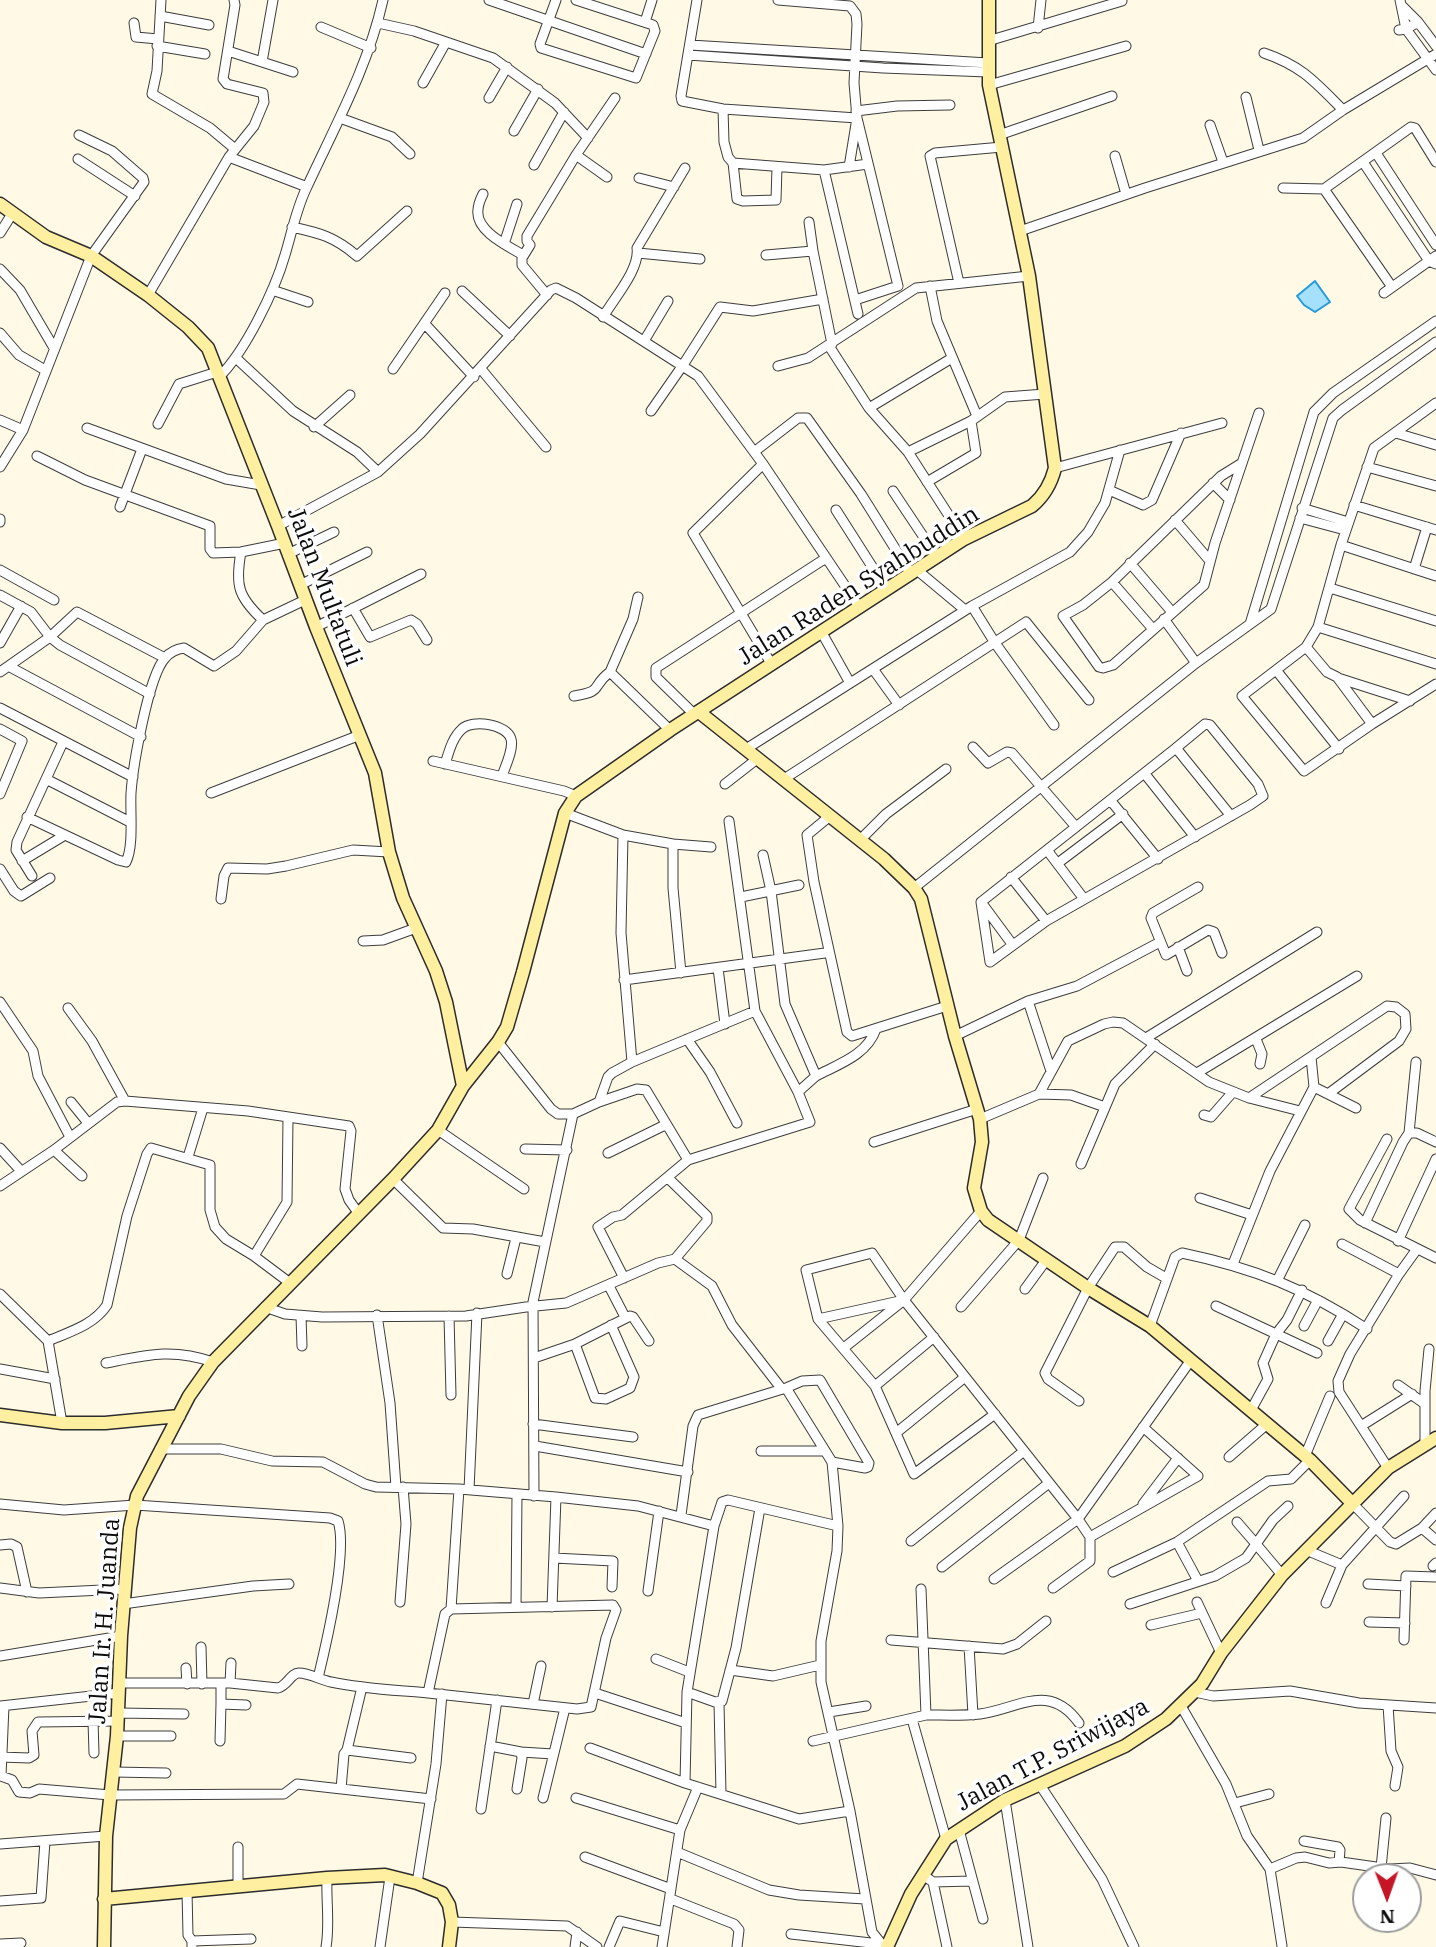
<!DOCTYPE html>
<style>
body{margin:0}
#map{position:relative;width:1436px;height:1947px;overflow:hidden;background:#fff9e6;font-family:"IBM Plex Serif",serif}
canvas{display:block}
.north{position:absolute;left:1352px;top:1863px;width:70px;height:70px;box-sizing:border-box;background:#fff;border:2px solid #9d9d9d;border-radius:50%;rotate:179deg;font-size:19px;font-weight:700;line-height:28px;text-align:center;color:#0a0a0a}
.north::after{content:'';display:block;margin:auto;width:24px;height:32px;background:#c61526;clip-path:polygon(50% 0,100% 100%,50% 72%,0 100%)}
</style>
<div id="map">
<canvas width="1436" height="1947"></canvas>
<div class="north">N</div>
</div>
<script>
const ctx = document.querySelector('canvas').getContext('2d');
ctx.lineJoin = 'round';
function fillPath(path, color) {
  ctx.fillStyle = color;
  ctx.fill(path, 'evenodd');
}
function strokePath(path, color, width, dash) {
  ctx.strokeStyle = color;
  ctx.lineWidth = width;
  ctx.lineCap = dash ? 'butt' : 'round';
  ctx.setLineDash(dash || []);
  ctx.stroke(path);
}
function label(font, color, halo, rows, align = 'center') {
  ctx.font = font + ' "IBM Plex Serif",serif';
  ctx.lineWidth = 7;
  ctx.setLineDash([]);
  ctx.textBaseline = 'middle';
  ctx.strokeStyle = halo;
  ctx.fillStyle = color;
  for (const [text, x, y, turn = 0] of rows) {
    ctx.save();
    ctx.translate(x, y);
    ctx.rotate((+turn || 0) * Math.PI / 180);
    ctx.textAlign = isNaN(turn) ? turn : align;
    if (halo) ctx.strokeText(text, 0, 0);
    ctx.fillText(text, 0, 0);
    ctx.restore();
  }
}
const water = new Path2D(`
 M1315,281L1330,302L1315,312L1304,305L1297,296Z`);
fillPath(water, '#a5e0fd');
strokePath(water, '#249bdb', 2);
const street = new Path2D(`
 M161,0L157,71L152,94L210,128L235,149
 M489,0L646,54
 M556,0L540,44L541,48L636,78L655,31L653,25L576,0
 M697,0L681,96L682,101L723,109L857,118L849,167
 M778,0L850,6L856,14L857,24L854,83L857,118L898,286L855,300
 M1400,0L1406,29L1436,70
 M1402,6L1418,22L1436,46
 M160,16L209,25
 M645,22L652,0
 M134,23L136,37L158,39
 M378,23L414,31L493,58L555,103L588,138
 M321,27L371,48
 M1038,28L1041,0
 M1399,30L1406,29L1418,22
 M988,41L1122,1
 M690,45L988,63
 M157,46L205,54
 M228,51L293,72
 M1264,53C1302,66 1315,82 1343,110
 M688,55L883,68L988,72
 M262,62L273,0
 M423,83L446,42
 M989,85L1126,46
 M1246,97L1259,150
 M489,98L507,67
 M723,109L724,142L728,157L733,163L737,199L743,201L776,200L777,167
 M856,111L897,106L950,105
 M340,118L392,137L410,154
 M1210,125L1223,162
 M514,131L538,89
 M999,135L1112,96
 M1376,153L1436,245
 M576,155L607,177
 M1115,156L1126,194
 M229,157L307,187
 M78,159L135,196
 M1363,162L1429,261L1436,264
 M733,163L824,170L868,164
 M534,165L564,112
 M824,170L858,314
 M639,178L674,187
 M1283,188L1324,189L1411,127L1415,128L1436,162
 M1324,189L1392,287
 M483,194C481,198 478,204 478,210C475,231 508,246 523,255
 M809,222L813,251
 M292,227C320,233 335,237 357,256L407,211
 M1020,231L1145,188L1303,138L1343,110L1436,54
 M0,233L12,214
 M504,244L517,204
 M638,253L700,259
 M766,255L813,251L832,344
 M0,269L20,290L54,348
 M959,283L930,156L935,153L1002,147
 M930,286L937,321L977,416
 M272,290L308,302
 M462,291L510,336
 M1384,293L1436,256
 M148,295L229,157L254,126L264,102L263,93L227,84L223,79L235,5L234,0
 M547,295L522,265V258L530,245L527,241V236L576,155L615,98
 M603,317C615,297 640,269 637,248L685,168
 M425,324L474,377
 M0,333L19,355L45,370
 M644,341L668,301
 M829,346L869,408L908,452L964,539
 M237,359L293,411L357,452L378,472
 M778,366L808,358L916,288L1029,276
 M393,369L445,293
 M481,369L546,447
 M219,377C245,352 275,290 285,255C292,232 296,210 306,189C335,126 368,67 383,0
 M1436,403L1374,448L1341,545L1318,627L1306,647L1242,696L1304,771L1372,724L1436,684
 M869,408L952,358
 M651,411L683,365L720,307L753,311L823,299
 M0,420L23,430L0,467
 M158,424L179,384L217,372
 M314,427L350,395
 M87,428L226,479L261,485
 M23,430L91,256L144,182L143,178L112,151L79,135
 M1396,433L1436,445
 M754,452L798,418H807L861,494L911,574
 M908,452L971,421L1005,397L1045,394
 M37,456L85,480L210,526V549L213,553L241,552L285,543
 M1242,463L1221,476L1112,582L1083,605L1063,616L1099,667L1103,668L1113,665L1204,585L1215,543L1259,413
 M763,464L693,533L772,665
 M1367,467L1436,486
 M1055,468L1222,423
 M927,482L976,453L971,421
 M1213,483L1230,500
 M1109,490L1143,505L1152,500L1181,433
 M893,491L937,557
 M1354,505L1436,530
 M120,507L142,449
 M1302,508L1348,522
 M836,510L887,590
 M1300,518L1345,530
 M0,519V522
 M1175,520L1210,561
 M278,526L378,472L420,434L551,290L556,288L576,298L698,376L763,464L860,608
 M1341,545L1436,576
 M241,552C235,585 238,597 263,620
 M288,554L334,532
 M1130,563L1172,612
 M1414,569L1427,527
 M0,570L54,600
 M917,570L965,610
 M1112,582L1152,628
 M300,585L367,552
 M1330,588L1436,621
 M0,595L31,612L50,637L60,645L150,694
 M638,597L633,619L610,672L670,730
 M972,606L995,643L1054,725
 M353,608L370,637L411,620L417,624L427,640
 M1164,619L1196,663
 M1250,624L1314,412L1333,393L1436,321
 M316,627L421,574
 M1318,627L1436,664
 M822,633L850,683
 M0,643L21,606
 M1306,647L1327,672L1337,677L1372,724
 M10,667L141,737
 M873,669L899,705
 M1276,670L1339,749
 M0,672L50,637L77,612L165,658
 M1338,678L1410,701
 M574,696C605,691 590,687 610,672
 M0,708L133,777
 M695,715L656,677V668L826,558
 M0,729L22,741L0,794
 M973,747L988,763L1007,752L1012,753L1076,827
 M1176,748L1205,724L1210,725L1258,784L1263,796L1250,805L1046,921L990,962L981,902L1176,748L1231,816
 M746,749L972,606L1070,552L1088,532L1105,503L1120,450
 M433,761L564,791L576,796
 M445,764C449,752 452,738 462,729C472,719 507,724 511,739C514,749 505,767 502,776
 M1145,774L1195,837
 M46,779L130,822
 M784,779L1026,622L1089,700
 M725,784L757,759
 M211,793L360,735
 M1111,801L1158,859
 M565,813L623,835L673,844V888L681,973
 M830,816L807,835L814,882L847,1032L852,1036L947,1006
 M27,817L118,860L126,862C134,846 130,812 131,793C133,766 148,677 165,658C170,652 177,649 184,648L214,666L236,651L263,620L305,600
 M729,821L755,1011
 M623,835L621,933L632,1062
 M860,840L886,814L946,769
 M673,844L711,847
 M1047,850L1084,899
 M763,855L771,891L785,1004L816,1076L798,1092
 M22,861L65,835
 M1058,863L1123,814
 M0,869L14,891L21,896L50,878
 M32,876L16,850L17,842L63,742
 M1011,877L1046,921
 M1198,887L1153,913L1151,918L1166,955L1208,930L1214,932L1222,953
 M914,888L1196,663L1271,609L1333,418L1342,410L1436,342
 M741,897L799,885
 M221,899L224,876L228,868L267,869L286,866L353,850L389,852
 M981,902L1012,944
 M363,941L383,940L416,928
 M1178,947L1187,971
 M718,968L725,1024
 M624,980L825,953
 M1028,1001L1051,1071
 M0,1002L33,1051L38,1076L70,1137
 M68,1008L92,1041L125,1101
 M955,1036L1028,1001L1077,986L1160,942
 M1146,1038L1317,932
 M687,1039L710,1072L737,1123
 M1256,1039L1262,1054L1260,1064
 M498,1042L551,1109L558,1114H573L533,1302L534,1496
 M1197,1073L1357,976
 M816,1076C839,1064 867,1055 876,1029
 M1314,1087L1356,1108
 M1039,1094L1068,1041L1104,1024L1113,1022L1123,1023L1209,1082L1249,1098L1300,1111
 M1249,1098L1387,1006L1396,1007L1405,1014L1406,1029L1399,1041L1328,1094
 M71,1102L88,1123
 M573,1114L599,1102L608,1077L612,1073L632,1062L755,1011L798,1092L810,1122L688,1160L646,1090L637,1089L599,1102
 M1204,1115L1211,1117L1232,1093
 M980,1119L1039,1094L1071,1095L1105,1107
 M438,1130L524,1189
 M1409,1133L1416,1062
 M1387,1139L1349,1209L1360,1220L1436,1258
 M874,1142L977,1109
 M0,1148L21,1171
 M525,1149L567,1150
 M54,1150L82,1176
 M608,1153L665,1125
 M188,1157L203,1108
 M1081,1164L1115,1084L1155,1044
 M668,1178L707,1216V1221L675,1259
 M393,1179L443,1228L473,1229L545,1242
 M0,1186L54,1150L117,1102L125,1101L248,1111L349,1126L351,1131L345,1189L349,1200L359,1214
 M1200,1198L1252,1215
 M981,1211L904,1300L1078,1519L994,1579
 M1365,1223L1403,1142L1409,1133H1417L1436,1142
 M1398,1241L1436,1159
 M1342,1244L1399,1274
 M254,1256L287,1202L288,1118
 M1233,1264L1270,1171L1314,1087L1311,1057
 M507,1274L516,1238
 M624,1278L598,1227L613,1217L622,1215L688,1160
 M1278,1279L1305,1225
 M609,1286L625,1317
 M1025,1289L1047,1259
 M0,1294L48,1341L62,1423
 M904,1300L818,1319L875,1386L914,1474L995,1414
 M1216,1306L1317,1353
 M265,1307L285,1314L322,1317L466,1316L526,1307L566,1303L658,1263L675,1259L712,1286L732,1325L781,1388
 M961,1307L1019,1240L1043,1178
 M377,1315L390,1403L396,1487
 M301,1316L302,1346
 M449,1316L451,1395
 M818,1319L806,1270L872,1253L904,1300L845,1347
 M1150,1326L1175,1257L1182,1253C1254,1268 1306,1289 1367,1329
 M1304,1326L1318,1300
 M48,1341C69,1332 94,1325 107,1305L127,1216L147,1154L151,1148L210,1165V1210L215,1227L226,1239L254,1256L290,1283
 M1328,1341L1343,1314
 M575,1344L595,1398L606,1399L630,1388L634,1377L611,1325
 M534,1358L575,1344L630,1316L633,1317L649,1341
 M106,1363C147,1355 172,1348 213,1362
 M0,1369L55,1379
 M1398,1385L1425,1404
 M875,1386L934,1337
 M786,1388L802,1381L820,1380L869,1463L868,1467L865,1468L832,1462
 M1079,1401L1048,1379L1045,1373L1088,1288L1115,1247H1124L1147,1267L1166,1278
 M1251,1410L1268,1379L1263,1363L1276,1334L1287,1320L1302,1290
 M533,1424L633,1437
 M1361,1426L1412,1394
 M896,1433L965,1377
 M1425,1444V1391L1429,1349
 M535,1446L688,1472
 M160,1449H221L272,1461L323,1462L365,1484L376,1487L459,1489L556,1497L638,1506L714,1526L687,1692L685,1783L799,1819L850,1811
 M761,1451H825
 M1305,1456L1330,1396
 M1229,1457L1267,1424
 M1388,1468L1339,1392L1338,1381L1350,1354L1399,1274L1417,1249
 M469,1490L477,1313
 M1352,1503L1390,1542L1396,1544L1422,1528L1436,1540
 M0,1504L64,1510L135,1505L330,1518L338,1521C348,1552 326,1645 318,1678
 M1143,1504L1178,1458
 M681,1515L693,1426L698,1415L786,1388L832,1462L838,1526L837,1551L821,1641V1682L850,1811L872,1932L884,1947
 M1237,1522L1256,1544L1273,1520L1288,1506
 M714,1526L722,1502L728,1500L838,1526
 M1422,1528L1436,1513
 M1090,1537L1198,1476L1143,1427
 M911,1541L1024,1451
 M1177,1542L1198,1581
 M0,1545L11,1544L17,1547L27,1592
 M1306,1550L1342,1565
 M554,1558L613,1561L612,1587
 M1433,1566L1436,1563
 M942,1567L1049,1483
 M1113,1572L1177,1542L1268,1481L1291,1479L1310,1460
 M1368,1584L1406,1586
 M0,1588L39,1593L124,1589
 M1053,1588L1090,1561V1537L1078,1519L1191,1360
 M648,1591L659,1511
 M400,1602L406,1524L403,1487
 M1197,1602L1221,1653
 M1326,1603L1342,1565L1404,1496
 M123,1604L253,1586L289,1584
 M1130,1604L1215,1576L1246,1558L1256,1544L1282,1575
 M516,1607L517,1494
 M552,1607L556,1497
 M451,1609L613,1605L616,1610L606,1638L591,1707L577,1709L428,1693L445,1614L451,1609L459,1489
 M1369,1622L1405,1623
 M1151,1625L1202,1613
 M891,1640L1003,1649L1017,1644L1046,1621
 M1404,1640L1406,1576L1436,1577
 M969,1646L973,1715
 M201,1647L202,1684
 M0,1656L121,1636
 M656,1659L689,1672
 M186,1668L187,1684
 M730,1670L773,1676L820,1665
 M119,1683H230L278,1688C287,1686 291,1673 299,1673C309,1673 321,1680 331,1682C363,1689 395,1690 428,1693
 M221,1683V1704L246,1705
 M230,1683L231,1663
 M687,1692L715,1702L722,1701L736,1648L760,1508
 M1195,1692L1213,1696L1290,1691L1359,1703L1436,1708
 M595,1693L686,1723
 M719,1703L721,1794
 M533,1704L541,1666
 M1388,1705L1391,1751L1398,1767L1395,1786
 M0,1706L119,1693
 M4,1706L1,1776L12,1780L19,1792L30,1793L39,1789L110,1795L284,1794L297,1784L431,1799
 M1181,1706L1226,1784L1247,1836L1270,1869L1282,1946
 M829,1712L866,1706
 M118,1713L184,1714
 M926,1715C944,1715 963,1716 980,1714C1018,1709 1049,1681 1079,1723
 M912,1719L946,1839
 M93,1721L94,1753
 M117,1736H171
 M220,1741L221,1704
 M813,1741L926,1715L921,1589
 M490,1746L521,1752L522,1758L517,1789
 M590,1748L685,1783
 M347,1750L362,1687
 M521,1752L553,1754
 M0,1757L29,1758L34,1755L32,1731L38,1722L118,1721
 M114,1772L166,1773
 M1040,1785L1102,1879L1134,1947
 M341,1789L344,1754L347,1750L411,1758
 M543,1798L565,1708
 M576,1798L680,1830L662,1947
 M1005,1800L1028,1947
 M1235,1803L1269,1794
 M481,1809L497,1700
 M680,1830L698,1787
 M959,1830L983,1919
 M1304,1841L1338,1847L1340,1850L1339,1862
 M0,1844L106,1836
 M238,1847V1886
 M677,1852L769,1890L799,1895L865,1899
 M585,1857L671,1889
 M1381,1868L1386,1818
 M1270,1869L1296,1858L1305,1857L1329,1863L1341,1862L1390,1869L1410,1868L1436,1875
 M923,1875L933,1882L947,1947
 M933,1882L972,1881
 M417,1883L436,1764L442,1694
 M187,1891L188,1935L192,1941V1947
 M671,1899L734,1924L739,1930L737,1947
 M0,1901L41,1898L45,1841
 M452,1922L567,1926L597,1947
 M791,1934L880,1944
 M192,1941L251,1939
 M0,1944L21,1943
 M326,1947C330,1924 326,1902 327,1878
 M380,1947L390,1877
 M575,1947L577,1932
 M609,1947L620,1921L664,1932`);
const secondary = new Path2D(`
 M0,204L46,237L91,256L148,295L188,327L208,348L278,526L316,627L375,773L389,852L403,898L436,971L446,1002L463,1086
 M699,712L884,859L914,888L921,899L955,1036L980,1119L982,1142L974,1188L981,1211L988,1220L1088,1288L1150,1326L1310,1460L1352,1503
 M0,1415L62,1423H105L179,1416
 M104,1899L327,1878L385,1875L417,1883L442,1893L449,1905L452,1922L449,1947
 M104,1947L106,1836L117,1736L121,1636L130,1528L137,1496L189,1396L213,1362L393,1179L438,1130L463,1086L498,1042L507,1027L523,972L565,813L576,796L670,730L964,539L1032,506C1044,496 1051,484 1055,468L1029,276L989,85V0
 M887,1947L911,1894L946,1839L1005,1800L1125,1746L1166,1719L1202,1684L1221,1653L1282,1575L1388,1468L1436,1438`);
strokePath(street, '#3d3d3d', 11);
strokePath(secondary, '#2c2c2c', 15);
strokePath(street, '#fff', 9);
strokePath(secondary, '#fff0a1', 12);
label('24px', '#0a0a0a', '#fff', [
 ["Jalan Raden Syahbuddin",859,586,-32],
 ["Jalan Multatuli",324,587,69],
 ["Jalan Ir. H. Juanda",105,1621,-86],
 ["Jalan T.P. Sriwijaya",1053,1755,-28]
]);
</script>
